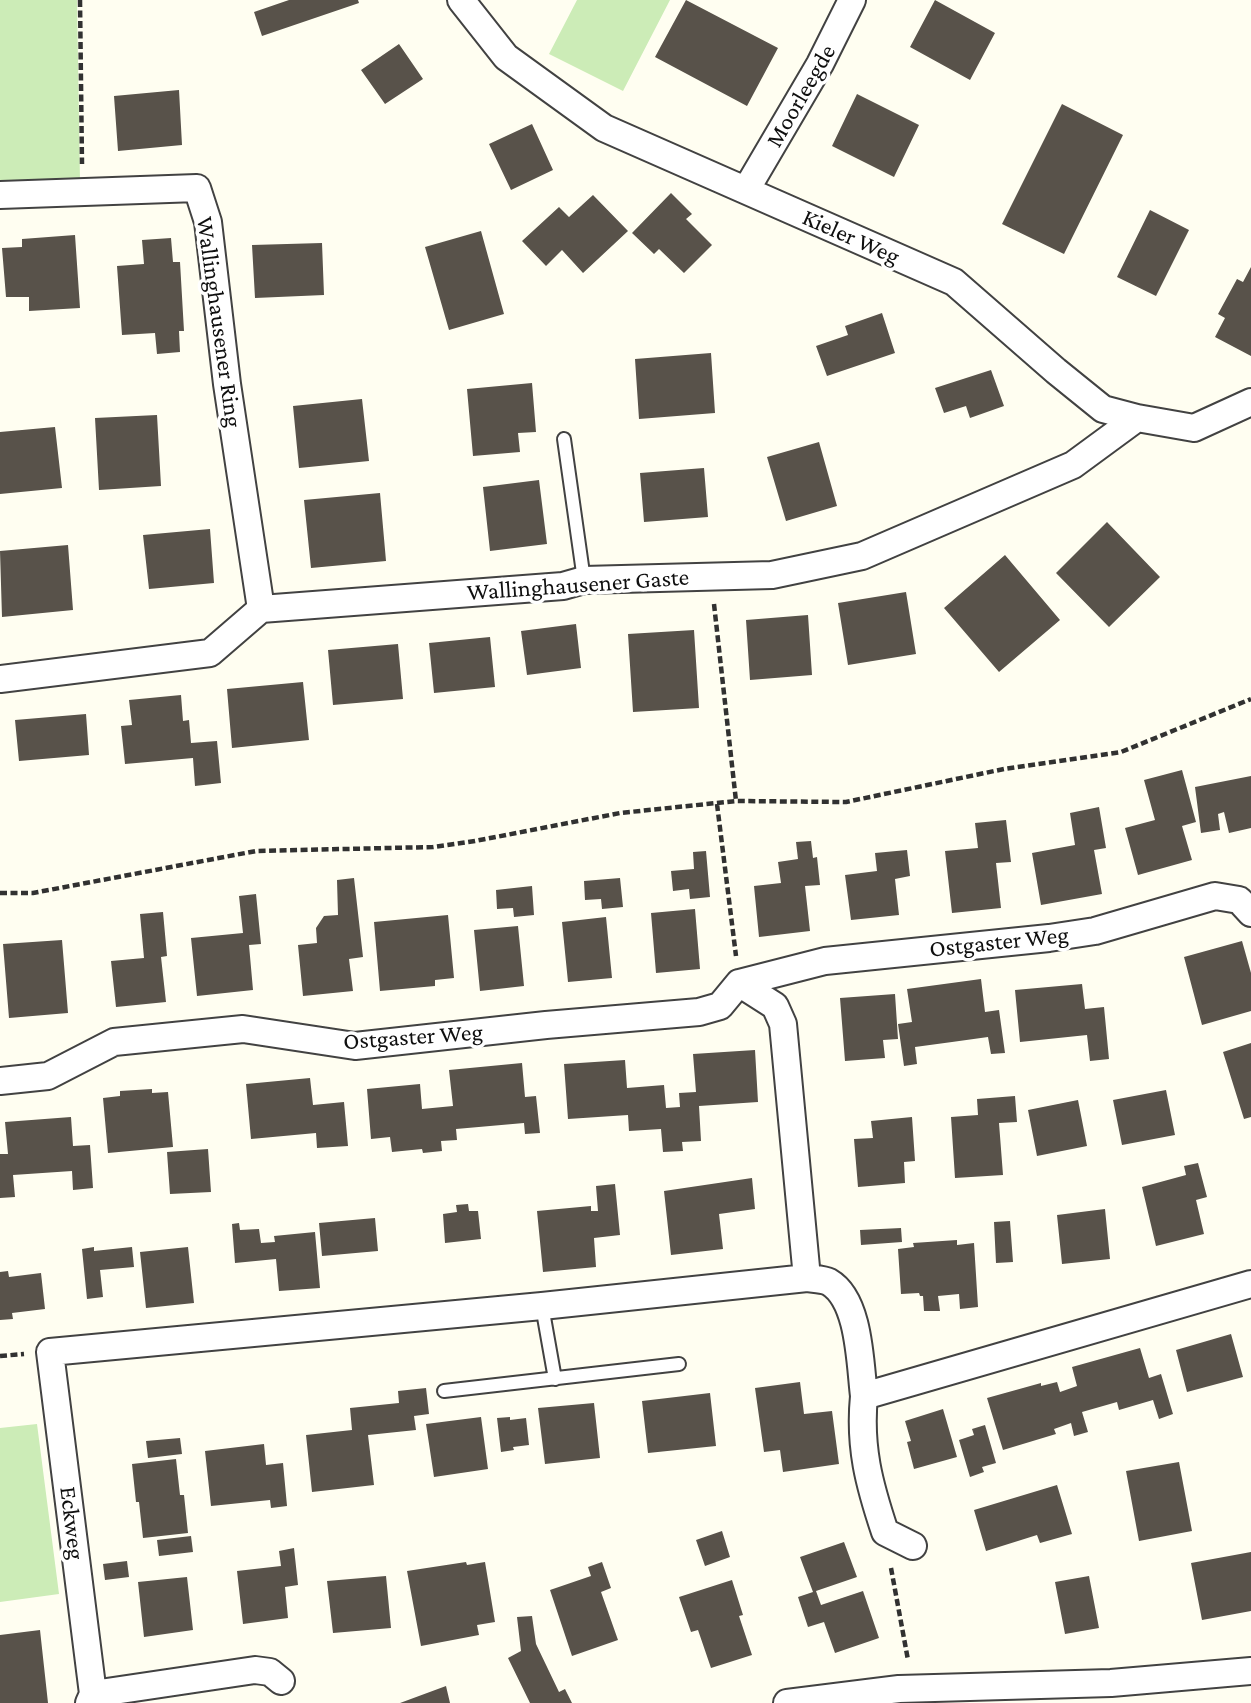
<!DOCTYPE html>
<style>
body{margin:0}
canvas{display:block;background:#fffef1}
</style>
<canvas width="1251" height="1703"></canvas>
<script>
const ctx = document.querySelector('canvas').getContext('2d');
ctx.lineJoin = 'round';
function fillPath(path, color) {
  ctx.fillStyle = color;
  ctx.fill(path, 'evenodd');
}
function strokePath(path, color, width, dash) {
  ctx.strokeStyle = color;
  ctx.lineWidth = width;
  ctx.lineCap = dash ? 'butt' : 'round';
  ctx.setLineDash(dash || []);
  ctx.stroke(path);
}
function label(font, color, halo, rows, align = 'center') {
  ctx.font = font + ' "Crimson Pro",serif';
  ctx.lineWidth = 7;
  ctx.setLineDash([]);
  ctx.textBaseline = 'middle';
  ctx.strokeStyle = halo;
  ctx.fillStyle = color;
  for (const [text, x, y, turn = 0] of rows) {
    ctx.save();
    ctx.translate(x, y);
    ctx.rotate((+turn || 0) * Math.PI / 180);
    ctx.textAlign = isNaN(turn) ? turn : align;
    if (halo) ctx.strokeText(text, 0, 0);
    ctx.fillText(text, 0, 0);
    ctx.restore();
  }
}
fillPath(new Path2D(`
 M0,0H77L80,181L0,183Z
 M577,0H670L623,91L549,54Z
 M37,1424L59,1594L0,1602V1428Z`), '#ccecb7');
fillPath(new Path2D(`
 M289,0H358L359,3L262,36L254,12Z
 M686,0L778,48L747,106L655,57Z
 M935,0L995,33L970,80L910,47Z
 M399,44L423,79L385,104L361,70Z
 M179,90L182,145L118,151L114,96Z
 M857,94L919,125L894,177L832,146Z
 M1062,104L1123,135L1064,254L1002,224Z
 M532,124L553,170L511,190L489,144Z
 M671,193L692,214L686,219L712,245L684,273L659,249L654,254L632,233Z
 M593,195L628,231L583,273L562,250L546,266L522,241L559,207L569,217Z
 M1150,210L1189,230L1156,296L1117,277Z
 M481,231L504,314L449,330L425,247Z
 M75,235L80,308L29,311V297H6L2,248L22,247V239Z
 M171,238L173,262H180L184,331H179L180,352L157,354L155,333L122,335L117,266L144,264L142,240Z
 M322,243L324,295L255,298L252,245Z
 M1251,267V356L1215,337L1225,318L1218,314L1237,279L1243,282Z
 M882,313L895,353L827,376L816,346L848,335L845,326Z
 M711,353L715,413L639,419L635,359Z
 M991,370L1004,406L970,418L966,406L944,413L935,388Z
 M532,383L536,432L518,433L520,452L473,456L467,389Z
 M362,399L369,461L299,468L293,406Z
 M157,415L161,486L99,490L95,418Z
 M55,427L62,488L0,494V432Z
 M819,442L837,506L786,521L767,457Z
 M704,468L708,517L644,522L640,473Z
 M539,480L547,544L490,551L483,487Z
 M380,493L386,561L311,568L304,500Z
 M1107,522L1160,577L1109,627L1056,573Z
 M210,529L214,583L149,589L143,535Z
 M68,545L73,610L2,617L0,551Z
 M1005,555L1060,620L999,672L944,608Z
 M906,592L916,654L848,665L838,603Z
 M808,615L812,675L750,680L746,620Z
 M576,624L581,668L527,675L521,631Z
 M694,630L699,708L633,712L628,634Z
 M490,637L495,687L434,693L429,643Z
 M398,644L403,699L333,705L328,650Z
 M303,682L309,740L232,748L227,689Z
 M181,695L183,721L189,720L191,743L217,741L221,783L195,786L193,758L125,764L121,726L132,725L129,700Z
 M86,714L89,755L19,761L15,720Z
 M1182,770L1196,822L1182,826L1192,860L1138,875L1125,828L1155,820L1144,780Z
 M1251,776V828L1229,833L1224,812L1218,814L1220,830L1201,833L1195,787Z
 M1099,807L1106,848L1094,850L1102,894L1041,905L1032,853L1075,845L1070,813Z
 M1006,820L1011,862L996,863L1001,908L952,913L945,851L978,848L975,823Z
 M811,841L813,858L817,857L820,885L805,886L810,931L759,937L754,886L781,883L778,862L798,859L796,842Z
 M907,850L910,876L895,879L899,915L851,920L845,875L877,871L875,853Z
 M706,851L710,897L690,899L689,889L673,891L671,871L694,869L693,852Z
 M354,878L363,957L349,959L353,991L303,996L298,945L317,943L316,928L324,916L338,915L337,880Z
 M620,878L623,907L602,909L601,899L585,900L584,881Z
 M532,886L534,915L514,917L513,908L497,909L496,890Z
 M256,894L261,944L249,945L253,990L197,996L191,938L243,933L239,896Z
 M695,909L700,969L656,973L651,913Z
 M163,912L167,956L161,957L166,1002L116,1007L111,961L144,958L140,914Z
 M448,915L454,978L435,980V986L380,991L374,922Z
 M606,917L612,978L568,982L562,922Z
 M518,926L524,986L480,991L474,930Z
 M62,940L68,1013L9,1018L3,944Z
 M1242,941L1251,973V1011L1202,1025L1184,957Z
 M981,979L985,1012L999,1010L1005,1053L991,1054L988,1037L952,1042L915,1047L917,1064L904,1066L898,1024L912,1022L907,989Z
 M1082,984L1085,1009L1104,1007L1109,1059L1090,1061L1087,1035L1020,1042L1015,990Z
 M895,994L898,1039L883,1040L885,1058L845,1061L840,998Z
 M1251,1043V1117L1244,1119L1223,1052Z
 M755,1050L758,1102L699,1106L701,1141L682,1142L683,1151L663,1152L661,1129L629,1131L628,1115L568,1119L564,1064L625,1060L627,1088L664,1085L666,1108L680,1107L679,1093L696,1092L693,1054Z
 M522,1063L525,1097L536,1096L540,1133L525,1134L524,1123L456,1129L457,1140L441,1141L442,1151L423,1153L422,1149L392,1152L390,1137L371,1139L367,1089L420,1084L422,1109L453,1106L449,1070Z
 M310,1078L313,1105L344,1102L348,1146L317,1148L316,1133L251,1139L246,1084Z
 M152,1089V1093L168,1092L173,1147L108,1153L103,1098L120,1096V1091Z
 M1166,1090L1175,1135L1122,1145L1113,1100Z
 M1015,1096L1017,1122L999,1123L1003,1175L955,1178L951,1117L978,1115L977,1099Z
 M1078,1100L1087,1146L1037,1156L1028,1110Z
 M71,1117L73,1146L90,1145L93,1188L73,1190L72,1171L13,1175L15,1197L0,1198V1154H8L5,1122Z
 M912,1117L915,1161L904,1162L905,1183L858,1187L854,1139L873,1138L871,1121Z
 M208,1149L211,1192L170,1194L167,1152Z
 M1198,1163L1207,1197L1196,1200L1204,1234L1156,1246L1142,1187L1186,1175L1184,1166Z
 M752,1178L755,1209L719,1214L723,1249L671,1255L664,1191Z
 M615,1184L620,1235L594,1238L596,1267L543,1272L537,1211L591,1206V1211H598L596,1186Z
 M468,1204L469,1211H478L481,1239L445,1243L443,1214L457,1212L456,1205Z
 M1105,1209L1110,1259L1062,1264L1057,1215Z
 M375,1218L378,1251L322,1256L319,1223Z
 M1010,1221L1013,1262L996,1263L994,1222Z
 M239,1223L240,1230L259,1229L261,1243L275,1242L274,1236L315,1232L320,1288L279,1291L276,1259L235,1263L232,1224Z
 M901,1228L902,1242L861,1245L860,1230Z
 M957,1240V1245L974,1243L978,1307L960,1309L959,1294L938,1296L940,1311H924L923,1296H920L919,1293L901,1294L898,1249L914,1247L913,1243Z
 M94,1247V1251L132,1247L134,1267L100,1270L103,1297L87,1299L82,1249Z
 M188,1247L194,1303L146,1308L140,1252Z
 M8,1271L9,1277L41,1273L45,1309L12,1313L13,1319L0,1320V1272Z
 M1231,1334L1243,1377L1187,1392L1176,1350Z
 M1140,1348L1149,1378L1161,1374L1173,1414L1159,1419L1153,1400L1119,1410L1117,1402L1082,1412L1088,1432L1074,1436L1071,1423L1054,1429L1056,1434L1003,1450L987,1398L1041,1383V1386L1057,1382L1060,1392L1077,1386L1072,1367Z
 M800,1382L804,1414L832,1411L839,1464L783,1472L780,1450L764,1452L755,1388Z
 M426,1388L429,1414L414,1416L416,1430L368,1435L374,1485L312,1492L306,1435L352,1430L350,1408L399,1403L398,1391Z
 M710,1393L716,1446L648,1453L642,1401Z
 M594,1403L600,1458L545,1464L538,1408Z
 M943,1409L957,1457L914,1469L907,1442L911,1441L905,1421Z
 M481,1417L488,1469L434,1477L426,1424Z
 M510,1417V1420L526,1418L529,1445L513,1447L514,1450L501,1452L497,1418Z
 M985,1425L996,1463L982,1467L984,1472L970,1477L959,1440L974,1435L972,1429Z
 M180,1438L182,1454L148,1458L146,1441Z
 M264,1444L266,1465L283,1463L287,1506L271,1508L270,1500L211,1506L205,1451Z
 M176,1459L180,1495H184L188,1533L143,1538L139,1502H136L132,1464Z
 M1179,1462L1192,1531L1139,1541L1126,1471Z
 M1057,1485L1072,1534L1040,1543L1037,1535L986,1551L974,1510Z
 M722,1531L730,1557L705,1566L696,1540Z
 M191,1536L193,1552L159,1556L157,1540Z
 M844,1542L857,1577L816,1591L821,1605L863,1591L879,1638L835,1653L824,1622L808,1627L798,1597L813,1592L800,1557Z
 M294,1548L298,1585L285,1587L288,1618L243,1624L237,1571L281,1566L279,1551Z
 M1251,1552V1611L1202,1620L1191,1563Z
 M127,1561L129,1577L105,1580L103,1564Z
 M466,1562L467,1565L485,1562L495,1622L477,1625L479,1635L421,1646L407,1571Z
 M602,1562L611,1588L601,1592L618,1640L572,1656L550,1590L591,1576L588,1567Z
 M386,1576L391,1628L333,1633L327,1581Z
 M1089,1576L1099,1628L1065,1634L1055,1582Z
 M187,1577L193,1630L144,1637L138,1582Z
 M732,1580L743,1615L739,1616L752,1655L711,1668L698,1630L691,1632L679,1597Z
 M532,1616L536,1644L559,1692L565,1689L572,1703H530L508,1658L521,1651L517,1617Z
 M40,1630L48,1703H0V1635Z
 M446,1686L450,1703H400Z`), '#58524a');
const service = new Path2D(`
 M564,439L584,580
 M542,1306L555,1379
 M444,1391L679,1364`);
const minor = new Path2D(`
 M461,0L506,57L604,128L954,282L1056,371L1103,409L1137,418L1194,428L1251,402
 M746,190L820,64L852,0
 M0,195L197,188L208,222L227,384L261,609
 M0,679L210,653L261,609L563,586L584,580L772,575L862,556L1073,465L1137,418
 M739,983L775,1006L783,1024L807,1278
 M0,1081L48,1076L114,1042L243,1029L355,1046L546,1025L699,1012L720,1006L739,983L825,961L1049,938L1095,931L1215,896L1239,900L1251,913
 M864,1396C859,1447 869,1484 885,1532L913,1546
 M93,1694L255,1670L270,1672L281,1681
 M89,1703L93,1694L50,1352L542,1306L807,1278C813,1279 823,1279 829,1282C860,1300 860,1364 864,1396L1251,1284
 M787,1703L899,1689L1111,1683L1251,1671`);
strokePath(service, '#424242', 16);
strokePath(minor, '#424242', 30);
strokePath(new Path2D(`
 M80,0L82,164
 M714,604L736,801
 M717,804L736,956
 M0,893H33L256,851L433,847L475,841L620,813L736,801L846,802L1004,769L1121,752L1251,699
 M0,1356L24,1354
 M891,1568L908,1660`), '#313131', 4.5, [7, 3.5]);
strokePath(service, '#fff', 12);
strokePath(minor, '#fff', 26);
label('24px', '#0f0f0f', '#fff', [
 ["Moorleegde",801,96,-60],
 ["Kieler Weg",851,237,24],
 ["Wallinghausener Ring",219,322,82],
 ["Wallinghausener Gaste",578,585,-4],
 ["Ostgaster Weg",999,942,-6],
 ["Ostgaster Weg",413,1037,-4],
 ["Eckweg",72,1523,83]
]);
</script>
